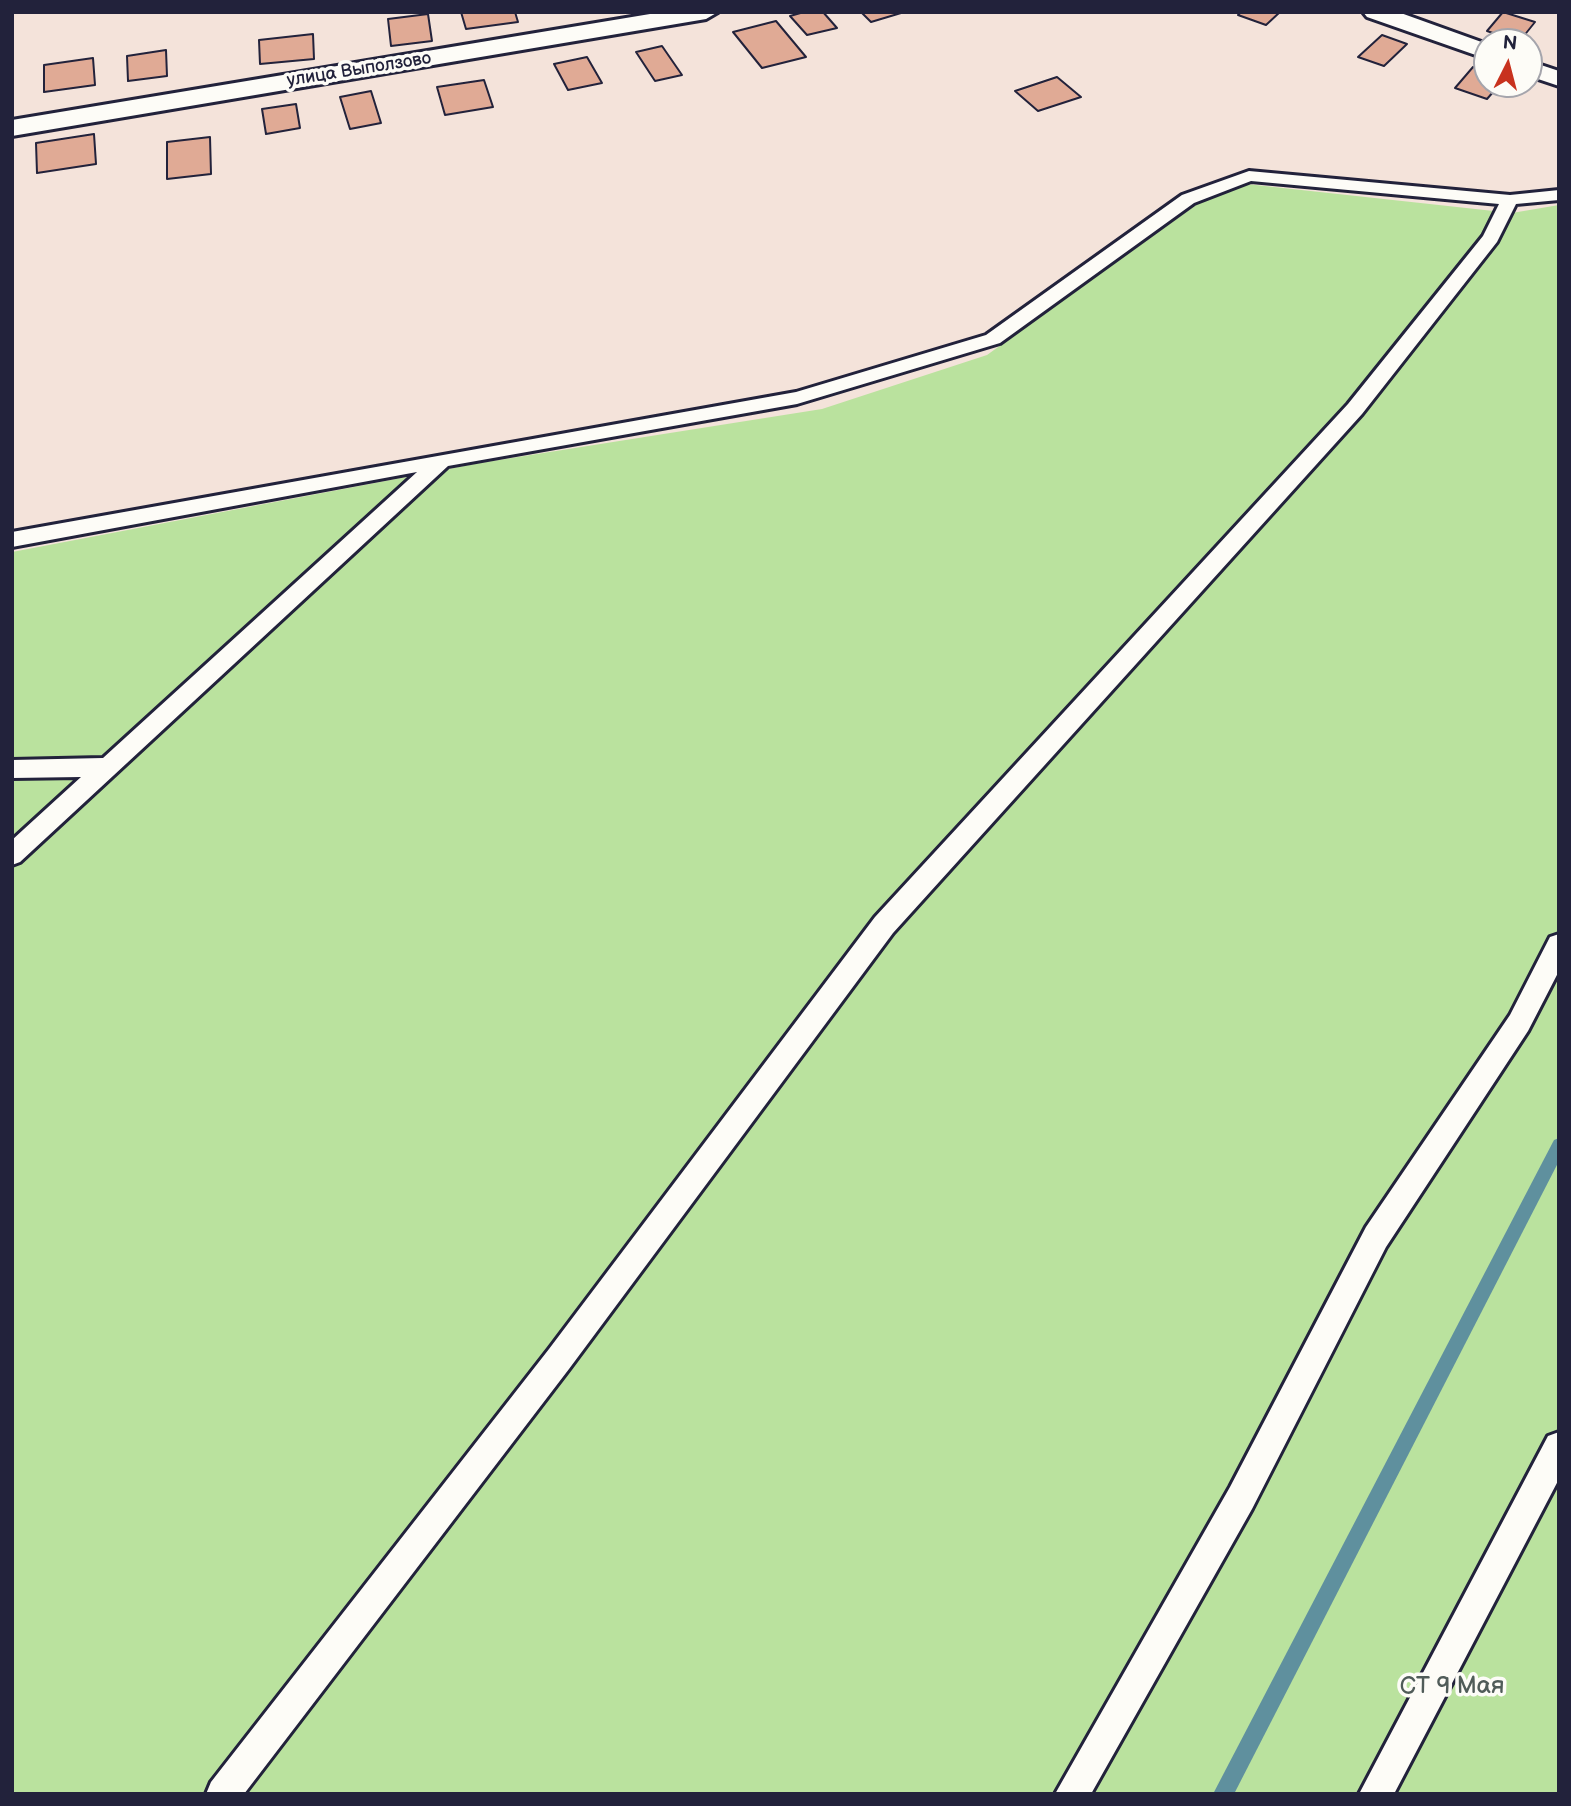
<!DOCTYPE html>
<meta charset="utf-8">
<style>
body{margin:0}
#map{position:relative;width:1571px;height:1806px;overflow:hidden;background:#f4e3da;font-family:"Balsamiq Sans",sans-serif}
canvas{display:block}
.frame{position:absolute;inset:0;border:14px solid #22223b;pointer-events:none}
.north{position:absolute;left:1473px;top:28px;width:70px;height:70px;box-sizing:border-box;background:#fdfcf7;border:2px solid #a5a5ac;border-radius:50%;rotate:6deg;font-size:19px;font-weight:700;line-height:28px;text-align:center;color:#22223b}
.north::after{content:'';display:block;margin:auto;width:24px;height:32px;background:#c8321e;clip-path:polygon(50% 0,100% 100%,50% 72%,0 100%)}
</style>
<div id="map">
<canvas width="1571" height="1806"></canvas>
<div class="frame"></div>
<div class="north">N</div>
</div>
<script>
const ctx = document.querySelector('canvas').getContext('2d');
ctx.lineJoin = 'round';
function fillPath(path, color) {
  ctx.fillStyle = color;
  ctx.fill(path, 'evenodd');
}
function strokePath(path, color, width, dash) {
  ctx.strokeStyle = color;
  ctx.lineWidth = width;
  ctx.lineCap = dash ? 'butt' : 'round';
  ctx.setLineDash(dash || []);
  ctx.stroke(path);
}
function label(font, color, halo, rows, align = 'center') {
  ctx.font = font + ' "Balsamiq Sans",sans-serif';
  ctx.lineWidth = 7;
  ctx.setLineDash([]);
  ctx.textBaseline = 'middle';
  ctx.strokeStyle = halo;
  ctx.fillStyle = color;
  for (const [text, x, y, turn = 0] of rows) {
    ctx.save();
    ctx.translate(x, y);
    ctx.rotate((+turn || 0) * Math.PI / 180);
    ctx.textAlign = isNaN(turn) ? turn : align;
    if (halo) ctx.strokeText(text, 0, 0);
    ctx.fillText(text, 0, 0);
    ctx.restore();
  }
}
fillPath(new Path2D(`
 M1228,182L1512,213L1559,205V1794H12V552L480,463L822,409L987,355Z`), '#bae29e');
fillPath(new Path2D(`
 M1559,1138V1161L1234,1794H1213L1554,1140Z`), '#5f909e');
const building = new Path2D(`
 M461,12H515L518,22L466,29Z
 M804,12H823L837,28L807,35L790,16Z
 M861,12H901V13L871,22Z
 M1241,12H1280L1266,25L1238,15Z
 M1503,12L1535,22L1519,42L1487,31Z
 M428,14L432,41L391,46L388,19Z
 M776,21L806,57L762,68L733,32Z
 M313,34L314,59L260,64L259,40Z
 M1382,35L1407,44L1384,66L1358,57Z
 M662,46L682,75L655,81L636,52Z
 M166,50L167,76L128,81L127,56Z
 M587,57L602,83L568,90L554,64Z
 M93,58L95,85L44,92V65Z
 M1473,67L1487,72V84H1500L1487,99L1455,88Z
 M1057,77L1081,97L1038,111L1015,91Z
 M484,80L493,107L445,115L437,87Z
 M371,91L381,123L350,129L340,97Z
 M296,104L300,128L266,134L262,109Z
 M94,134L96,164L37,173L36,143Z
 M210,137L211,174L167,179V142Z`);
fillPath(building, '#e0aa95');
strokePath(building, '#22223b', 2);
const lane = new Path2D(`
 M1249,171L1510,195L1559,190V200L1516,204L1497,242L1362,414L893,933L569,1369L244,1794H206L211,1782L549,1349L875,917L1348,404L1483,236L1499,204L1251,181L1194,203L1000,343L797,404L448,466L20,862L12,865V840L81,777L12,778V760L103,758L417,472L12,547V532L796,392L986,335L1182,195Z
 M1559,934V971L1528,1031L1386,1247L1252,1509L1091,1794H1055L1230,1487L1366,1227L1510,1015L1550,937Z
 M1559,1432V1479L1394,1794H1359L1548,1436Z`);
const secondary = new Path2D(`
 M662,12H718L706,19L12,136V120Z
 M1363,12H1398L1487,44V59L1367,17Z
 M1529,61L1559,71V86L1529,76Z`);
strokePath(lane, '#22223b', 6);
strokePath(secondary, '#22223b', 6);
fillPath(lane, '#fdfcf7');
fillPath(secondary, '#fdfcf7');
label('18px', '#22223b', '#fdfcf7', [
 ["улица Выползово",359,70,-9]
]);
label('24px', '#505c59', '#fdfcf7', [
 ["СТ 9 Мая",1452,1687]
]);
</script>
